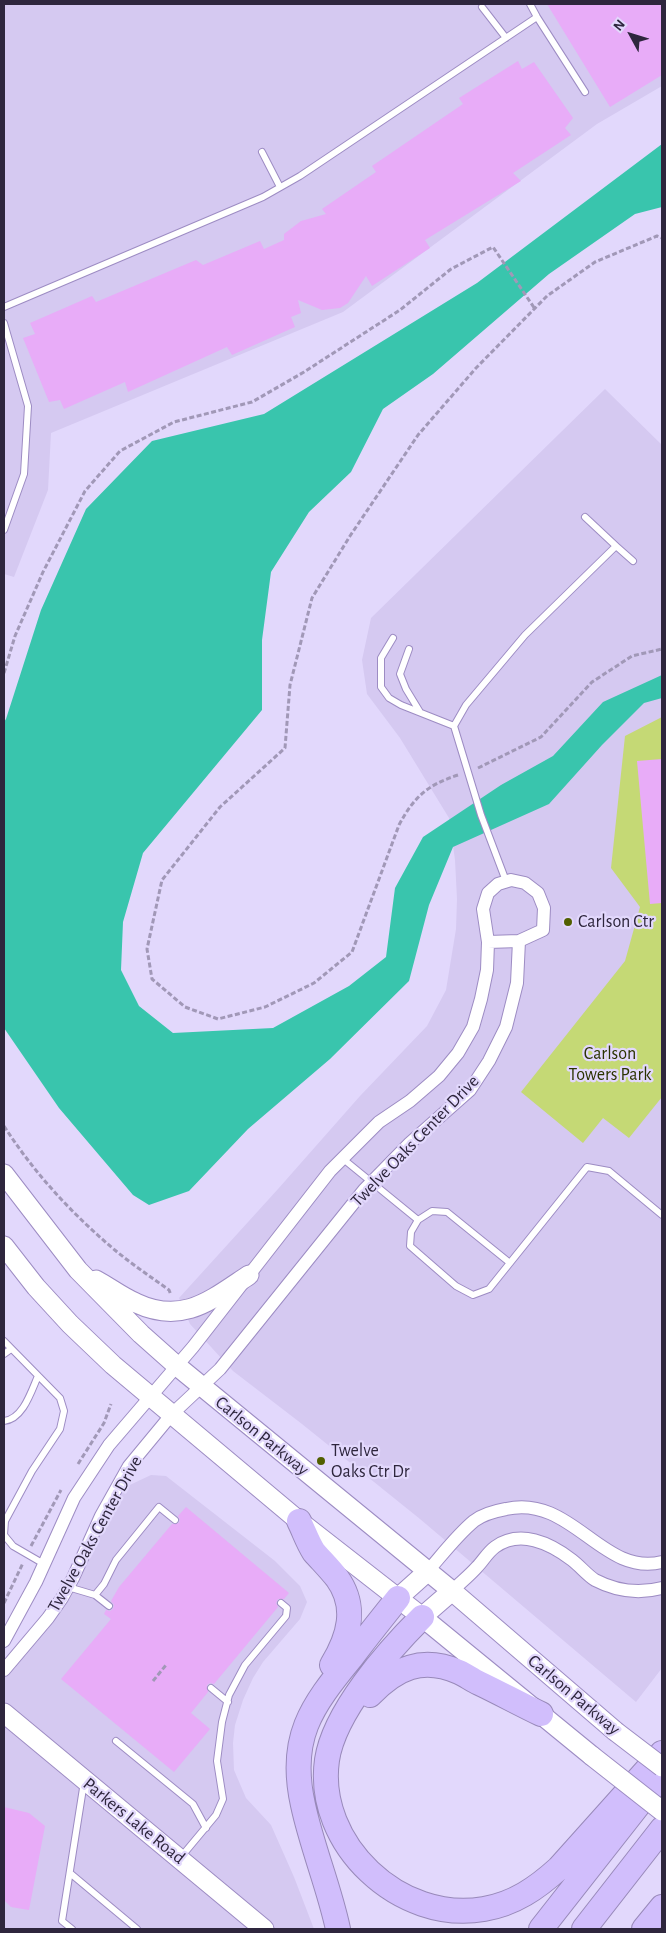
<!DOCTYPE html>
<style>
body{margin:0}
#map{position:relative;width:666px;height:1933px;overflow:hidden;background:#e2d8fc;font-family:"Alegreya Sans",sans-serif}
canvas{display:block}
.frame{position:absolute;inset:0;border:5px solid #2e263d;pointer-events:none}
.north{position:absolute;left:606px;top:10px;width:50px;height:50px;-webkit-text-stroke:4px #e2d8fc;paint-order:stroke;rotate:309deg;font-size:14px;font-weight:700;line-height:20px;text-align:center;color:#2e263d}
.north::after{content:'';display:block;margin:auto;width:18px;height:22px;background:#2e263d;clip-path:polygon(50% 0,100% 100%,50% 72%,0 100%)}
</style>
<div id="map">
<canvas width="666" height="1933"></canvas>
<div class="frame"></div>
<div class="north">N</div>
</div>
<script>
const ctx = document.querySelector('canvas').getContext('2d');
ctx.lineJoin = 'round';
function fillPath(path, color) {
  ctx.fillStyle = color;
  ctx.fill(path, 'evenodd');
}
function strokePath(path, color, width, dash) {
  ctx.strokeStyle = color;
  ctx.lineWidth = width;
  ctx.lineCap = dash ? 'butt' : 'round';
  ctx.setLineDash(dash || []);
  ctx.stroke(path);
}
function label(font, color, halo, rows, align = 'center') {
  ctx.font = font + ' "Alegreya Sans",sans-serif';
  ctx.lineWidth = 4.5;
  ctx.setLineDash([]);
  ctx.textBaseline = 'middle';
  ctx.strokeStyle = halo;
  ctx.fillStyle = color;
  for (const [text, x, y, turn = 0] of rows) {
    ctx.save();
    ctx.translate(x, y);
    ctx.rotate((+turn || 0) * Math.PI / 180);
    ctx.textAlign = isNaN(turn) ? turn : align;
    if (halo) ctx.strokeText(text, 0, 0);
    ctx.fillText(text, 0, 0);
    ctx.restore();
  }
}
fillPath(new Path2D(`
 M4,4H662V86L597,124L343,312L51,433L48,490L14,577L4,574Z
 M605,389L662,445V1668L636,1702L420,1519L302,1424L233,1371L190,1324L179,1298L278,1189L360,1096L427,1026L446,990L456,929L457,899L455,860L449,818L400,738L367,694L362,660L371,618Z
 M151,1475L166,1476L275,1561L300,1586L307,1602L300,1619L263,1662L253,1678L243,1700L235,1725L233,1743L234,1770L246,1798L271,1825L294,1877L314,1929H4V1668L65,1592L115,1492Z`), '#d5c9f1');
fillPath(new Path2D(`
 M662,717V1097L629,1138L603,1118L583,1143L521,1092L625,961L640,907L611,868L625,736Z`), '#c5d975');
fillPath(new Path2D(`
 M662,144V207L635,214L549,274L433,374L383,409L351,472L309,512L271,572L262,640V710L143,853L123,922L121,970L139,1006L173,1033L273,1028L349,986L386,957L395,888L423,837L501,785L553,756L603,702L662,675V698L644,703L602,745L549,804L453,847L429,905L409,981L330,1059L248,1129L189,1191L149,1205L133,1195L59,1108L4,1028V722L6,719L41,610L86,509L152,441L264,414L477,283Z`), '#39c5ad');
fillPath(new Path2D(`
 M547,4H662V75L610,107Z
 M518,61L522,69L534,62L573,118L565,128L571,135L513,173L521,181L425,240L430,248L372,286L366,276L348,303L340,308L322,310L298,300L301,313L291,317L295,327L232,355L227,347L128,392L125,382L64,409L60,400L49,402L23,338L35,334L30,323L92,296L96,302L196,260L203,265L260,241L264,249L284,240V234L301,221L326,214L322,209L376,172L372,166L463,104L459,98Z
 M662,759V903L650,904L637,761Z
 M186,1507L289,1593L284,1599H278L276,1603L278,1607L214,1684L210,1683L207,1685L208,1692L191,1713L210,1729L174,1772L61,1679L111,1619L104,1614L106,1610L110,1611L113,1609L114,1605L111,1601L119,1587L172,1524L179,1523L180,1520L178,1516Z
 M4,1807L29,1813L45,1826L29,1910L11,1907L4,1900Z`), '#e8acf8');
const lane = new Path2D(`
 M530,4L537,17L585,92
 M482,7L506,38
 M262,152L280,187
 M4,307L263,197L300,176L537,17
 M4,323L28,406L24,474L4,530
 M616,546L633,561
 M393,638L381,658V687L389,698L401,705L454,726
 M409,649L400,674L406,689L420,712
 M506,881L481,815L454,726L466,705L525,635L616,546L585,517
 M342,1158L418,1220
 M510,1263L447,1212L432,1211L418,1220L411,1232L410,1246L456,1286L473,1295L489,1289L587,1167L609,1171L662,1215
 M4,1341L60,1398L64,1411L60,1429L32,1471L5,1521L4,1535L13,1546L44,1564
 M4,1354L11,1349
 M4,1421C23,1419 31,1392 38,1376
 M68,1587L95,1595L104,1584L116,1560L159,1507L175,1520
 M95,1595L109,1606
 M211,1688L228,1702
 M116,1741L193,1804L206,1828
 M181,1857L216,1815L223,1799L217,1761L222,1722L229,1695L245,1665L286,1616L287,1608L281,1603
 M70,1873L137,1929
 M72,1929L62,1921L84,1782`);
const street = new Path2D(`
 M488,942L519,941
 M427,1572C442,1555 457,1535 474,1521C483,1514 495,1511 506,1509C572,1494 602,1577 662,1562
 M452,1591C460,1583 469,1576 477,1567C483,1561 487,1553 495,1547C520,1529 550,1543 572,1560C580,1566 587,1575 595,1580C616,1591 639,1594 662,1588
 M4,1641L36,1582L74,1498L109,1445L193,1347L330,1171L379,1122L410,1101L439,1076L458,1053L473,1027L481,999L487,970L488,942L483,909L488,893L498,884L511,880L525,883L538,893L544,908L543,930L519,941L517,983L506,1027L489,1061L470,1090L410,1143L364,1190L220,1369L172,1414L129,1466L101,1516L73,1578L62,1598L48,1618L4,1670`);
const secondary = new Path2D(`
 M4,1174L78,1270L141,1334L177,1366L452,1591L615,1731
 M4,1246L36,1287L70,1324L113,1365L299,1521L422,1617L592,1756
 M96,1280C109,1287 122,1297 136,1303C183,1325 211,1300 249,1275
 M398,1598L427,1572
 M422,1617L452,1591
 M4,1713L264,1929`);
const highway = new Path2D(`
 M299,1521C304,1531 308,1543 314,1552C322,1561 330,1569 337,1578C358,1607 349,1637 332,1665
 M422,1617C388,1651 334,1712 327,1760C315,1844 400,1924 484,1909C514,1904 537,1888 559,1868L662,1753
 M370,1695C396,1668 422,1656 459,1672C466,1675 472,1680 479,1683C500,1693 520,1704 541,1714
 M338,1929C329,1887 312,1847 303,1805C288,1738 311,1707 351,1658C366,1638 382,1618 398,1598
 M541,1929L658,1780
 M584,1929L662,1829
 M644,1929L662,1907`);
strokePath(lane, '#9d8cc3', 8);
strokePath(street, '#9d8cc3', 14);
strokePath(secondary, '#9d8cc3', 21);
strokePath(highway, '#9889b9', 26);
strokePath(new Path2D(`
 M4,673L15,636L43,572L85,491L120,451L174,422L252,402L304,372L400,310L451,269L493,247L535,309
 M478,768L541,737L592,682L632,656L662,649
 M458,775C427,785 414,797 399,825L352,952L314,983L265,1007L218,1019L185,1007L152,979L147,949L162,880L220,807L285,748L290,685L312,598L350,536L418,435L476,368L547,296L595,262L657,236L662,238
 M4,1126C34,1173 73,1215 116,1251C133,1265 151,1277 169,1290L171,1295
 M78,1464L104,1423L111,1404
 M31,1546L61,1490
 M4,1603L23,1563
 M153,1681L166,1665`), '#a198b7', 3, [5, 2.5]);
strokePath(lane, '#fff', 6);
strokePath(street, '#fff', 12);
strokePath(secondary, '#fff', 19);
strokePath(highway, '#d1befc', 24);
const secondaryBridge = new Path2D(`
 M615,1731L662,1767
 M592,1756L662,1811`);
strokePath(secondaryBridge, '#9d8cc3', 21, []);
strokePath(secondaryBridge, '#fff', 19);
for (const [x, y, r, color] of [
 [568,922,5,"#515f00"],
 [321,1461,5,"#515f00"]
]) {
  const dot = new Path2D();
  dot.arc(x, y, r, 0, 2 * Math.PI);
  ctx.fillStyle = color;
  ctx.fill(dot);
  strokePath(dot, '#e2d8fc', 2);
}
label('18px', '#2e263d', '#e2d8fc', [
 ["Carlson Ctr",578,922],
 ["Twelve",331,1451],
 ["Oaks Ctr Dr",331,1472]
], 'left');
label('18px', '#2b3300', '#e2d8fc', [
 ["Carlson",610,1054],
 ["Towers Park",610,1075]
]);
label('18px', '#2e263d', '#e2d8fc', [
 ["Twelve Oaks Center Drive",415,1141,-46],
 ["Carlson Parkway",262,1436,39],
 ["Twelve Oaks Center Drive",95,1534,-61],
 ["Carlson Parkway",574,1695,40],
 ["Parkers Lake Road",134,1821,39]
]);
</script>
